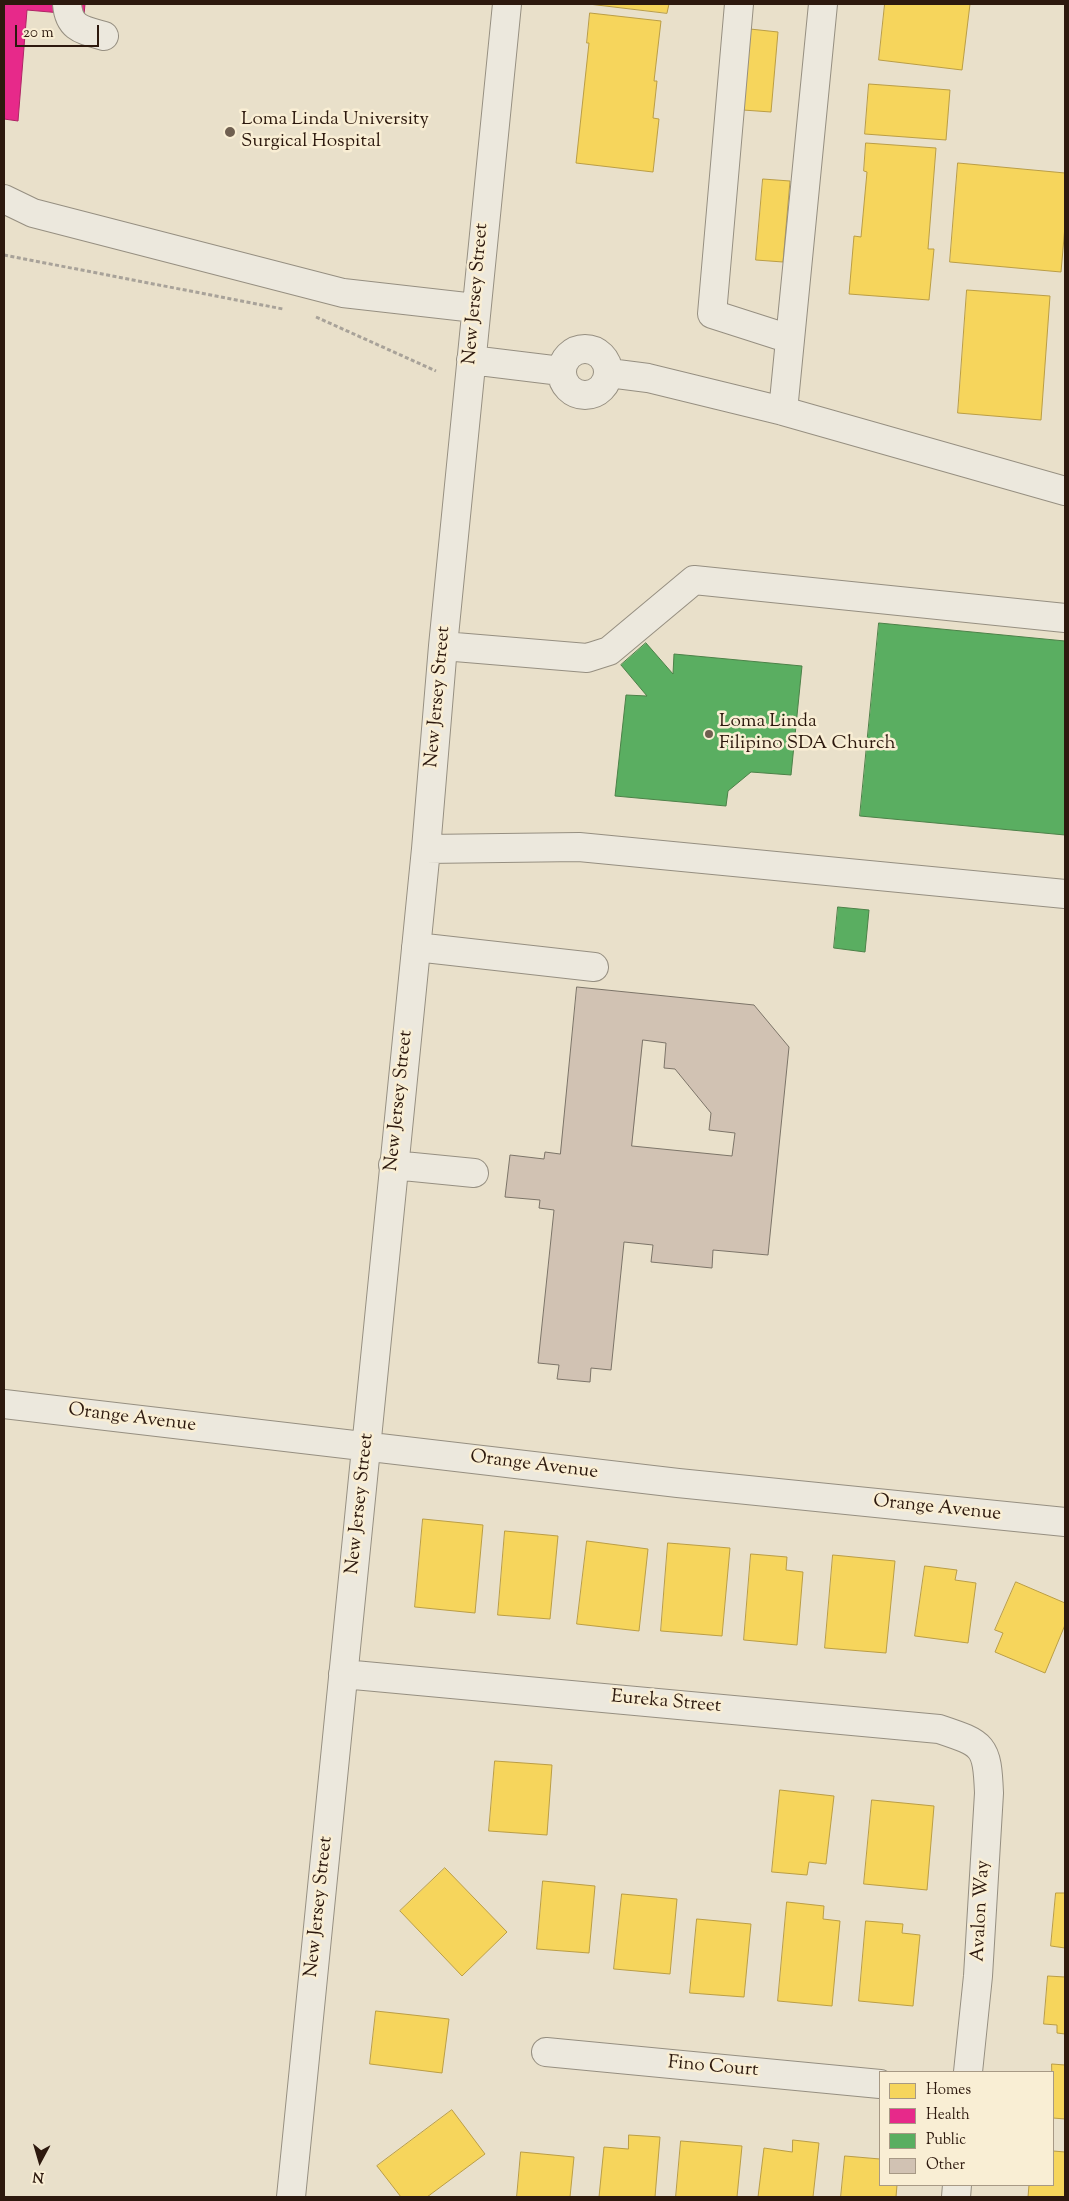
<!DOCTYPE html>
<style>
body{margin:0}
#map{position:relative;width:1069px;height:2201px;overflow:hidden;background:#e9e0ca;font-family:"Sorts Mill Goudy",serif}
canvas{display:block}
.frame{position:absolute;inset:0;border:5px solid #2d190e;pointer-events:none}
.legend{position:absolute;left:879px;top:2071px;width:175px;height:115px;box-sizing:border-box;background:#f9eed4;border:1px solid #a79985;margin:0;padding:6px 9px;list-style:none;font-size:15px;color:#2d190e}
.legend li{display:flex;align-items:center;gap:10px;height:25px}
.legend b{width:25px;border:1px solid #a79985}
.north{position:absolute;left:15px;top:2136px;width:50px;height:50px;-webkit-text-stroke:4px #f9eed4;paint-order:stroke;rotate:186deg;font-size:14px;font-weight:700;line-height:20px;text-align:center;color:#2d190e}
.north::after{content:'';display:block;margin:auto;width:18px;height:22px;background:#2d190e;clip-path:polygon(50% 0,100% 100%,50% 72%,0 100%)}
.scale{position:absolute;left:15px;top:25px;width:84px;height:22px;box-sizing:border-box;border:2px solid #2d190e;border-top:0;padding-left:6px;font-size:15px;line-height:18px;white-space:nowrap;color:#2d190e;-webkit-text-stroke:4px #f9eed4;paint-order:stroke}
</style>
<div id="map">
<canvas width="1069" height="2201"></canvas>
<div class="frame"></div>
<ul class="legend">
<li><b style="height:14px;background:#f6d55c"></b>Homes</li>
<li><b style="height:14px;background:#e7298a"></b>Health</li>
<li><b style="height:14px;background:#5aae61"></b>Public</li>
<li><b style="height:14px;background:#d1c2b3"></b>Other</li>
</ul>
<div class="north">N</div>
<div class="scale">20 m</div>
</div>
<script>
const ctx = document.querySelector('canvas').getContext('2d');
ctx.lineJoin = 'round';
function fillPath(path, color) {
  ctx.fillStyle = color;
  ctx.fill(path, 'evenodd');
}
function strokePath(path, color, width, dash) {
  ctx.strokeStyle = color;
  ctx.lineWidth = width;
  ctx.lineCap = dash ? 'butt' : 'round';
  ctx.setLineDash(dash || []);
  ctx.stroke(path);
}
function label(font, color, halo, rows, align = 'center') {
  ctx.font = font + ' "Sorts Mill Goudy",serif';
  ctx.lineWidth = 5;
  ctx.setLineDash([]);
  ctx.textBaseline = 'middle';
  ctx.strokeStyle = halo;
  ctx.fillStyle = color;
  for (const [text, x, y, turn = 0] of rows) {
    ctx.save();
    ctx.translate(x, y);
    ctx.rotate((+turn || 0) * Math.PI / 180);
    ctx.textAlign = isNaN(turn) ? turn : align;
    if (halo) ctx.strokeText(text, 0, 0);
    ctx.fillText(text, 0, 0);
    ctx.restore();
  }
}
const homes = new Path2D(`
 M589,4H669L667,13Z
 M885,4H970L962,70L879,60Z
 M590,13L661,21L654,81H657L653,118L659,119L653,172L576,163L589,43H587Z
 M750,29L778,32L771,112L743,110Z
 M869,84L950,90L946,140L865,134Z
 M866,143L936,148L928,249H934L929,300L849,294L854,236L861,237L867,172L864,171Z
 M958,163L1065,173V226L1061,272L950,262Z
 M763,179L790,181L783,262L756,260Z
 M967,290L1050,296L1041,420L958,413Z
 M423,1519L483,1525L475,1613L415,1607Z
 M505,1531L558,1536L550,1619L498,1615Z
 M587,1541L648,1549L639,1631L577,1624Z
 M668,1543L730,1548L722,1636L661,1631Z
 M751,1554L787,1557L786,1570L803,1572L797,1645L744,1640Z
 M833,1555L895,1561L886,1653L825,1648Z
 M925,1566L957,1570L955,1580L976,1583L968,1643L915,1636Z
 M1016,1582L1065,1603V1625L1045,1673L995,1652L1003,1633L995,1630Z
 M495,1761L552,1765L547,1835L489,1831Z
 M780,1790L834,1796L826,1864L809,1862L807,1875L772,1872Z
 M872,1800L934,1806L927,1890L864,1884Z
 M445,1868L507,1932L462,1976L400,1911Z
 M543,1881L595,1886L589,1953L537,1949Z
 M1056,1893H1065V1948L1051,1946Z
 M622,1894L677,1899L670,1974L614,1969Z
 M787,1902L824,1906L823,1919L840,1921L832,2006L778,2001Z
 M697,1919L751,1924L744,1997L690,1993Z
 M866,1921L903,1924L902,1933L920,1935L913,2006L859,2001Z
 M1048,1976L1065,1977V2034L1057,2033V2025L1044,2024Z
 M376,2011L449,2019L442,2073L370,2064Z
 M1052,2064L1065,2065V2119L1053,2118Z
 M452,2110L485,2154L427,2197H401L377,2166Z
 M629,2135L660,2137L655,2197H599L604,2147L628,2149Z
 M793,2140L819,2143L813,2197H758L764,2148L792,2152Z
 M681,2141L742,2146L737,2197H676Z
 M1053,2151L1065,2152V2197H1028L1029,2185H1053Z
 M521,2152L574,2157L570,2197H517Z
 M845,2156L880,2159V2185H897L896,2197H841Z`);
fillPath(homes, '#f6d55c');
strokePath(homes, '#ba9d45', 1);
const health = new Path2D(`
 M4,4H85L84,15L27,10L18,121L4,119Z`);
fillPath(health, '#e7298a');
strokePath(health, '#af2465', 1);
const public = new Path2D(`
 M879,623L1065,641V835L860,816Z
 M646,643L673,674L674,654L802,666L791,775L751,772L728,791L726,806L615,796L626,695L647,696L621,665Z
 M838,907L869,910L865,952L834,948Z`);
fillPath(public, '#5aae61');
strokePath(public, '#4c8148', 1);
const building = new Path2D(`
 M577,987L754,1005L789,1047L768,1255L713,1250L712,1268L651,1262L653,1245L624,1242L611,1370L591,1368L590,1382L557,1379L559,1365L538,1363L554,1210L539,1208L540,1200L505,1197L510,1155L544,1159L545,1152L560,1154ZM643,1040L666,1043L664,1068L675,1069L711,1113L709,1130L735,1133L732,1156L632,1146Z`);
fillPath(building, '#d1c2b3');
strokePath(building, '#7c7468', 1);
const minor = new Path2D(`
 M67,4C69,29 83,30 104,36
 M739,4L712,314L790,339
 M4,199L33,213L343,293L475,308
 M562 372a23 23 0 1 1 46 0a23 23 0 1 1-46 0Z
 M471,360L561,371
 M609,373L648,378L783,411L1065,491
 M783,411L823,4
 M443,646L587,658L609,651L694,580L1065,618
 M426,849L579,847L1065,894
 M416,947L594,967
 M393,1165L474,1173
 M4,1404L678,1483L1065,1522
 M343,1674L939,1729C984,1744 987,1745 989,1793L978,1976L968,2072
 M546,2052L880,2084
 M291,2197L426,849L443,646L507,4
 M956,2197L957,2185`);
strokePath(minor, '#968f81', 30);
strokePath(new Path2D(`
 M4,255L283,309
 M316,317L436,371`), '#a8a299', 3, [4, 2.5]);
strokePath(minor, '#ece8dd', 28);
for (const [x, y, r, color] of [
 [230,132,6,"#6f5f50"],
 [709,734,5,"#6f5f50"]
]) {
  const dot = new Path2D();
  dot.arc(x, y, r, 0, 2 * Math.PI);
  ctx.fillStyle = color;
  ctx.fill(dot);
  strokePath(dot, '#f9eed4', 2);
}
label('19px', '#2d190e', '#f9eed4', [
 ["Loma Linda University",241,121],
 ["Surgical Hospital",241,143],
 ["Loma Linda",719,723],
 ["Filipino SDA Church",719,745]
], 'left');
label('19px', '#2d190e', '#f9eed4', [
 ["New Jersey Street",477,294,-85],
 ["New Jersey Street",439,697,-85],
 ["New Jersey Street",400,1101,-84],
 ["Orange Avenue",132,1419,7],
 ["Orange Avenue",534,1466,7],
 ["New Jersey Street",361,1504,-84],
 ["Orange Avenue",937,1509,6],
 ["Eureka Street",666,1703,5],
 ["New Jersey Street",320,1907,-84],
 ["Avalon Way",982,1911,-87],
 ["Fino Court",713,2068,5]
]);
</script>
